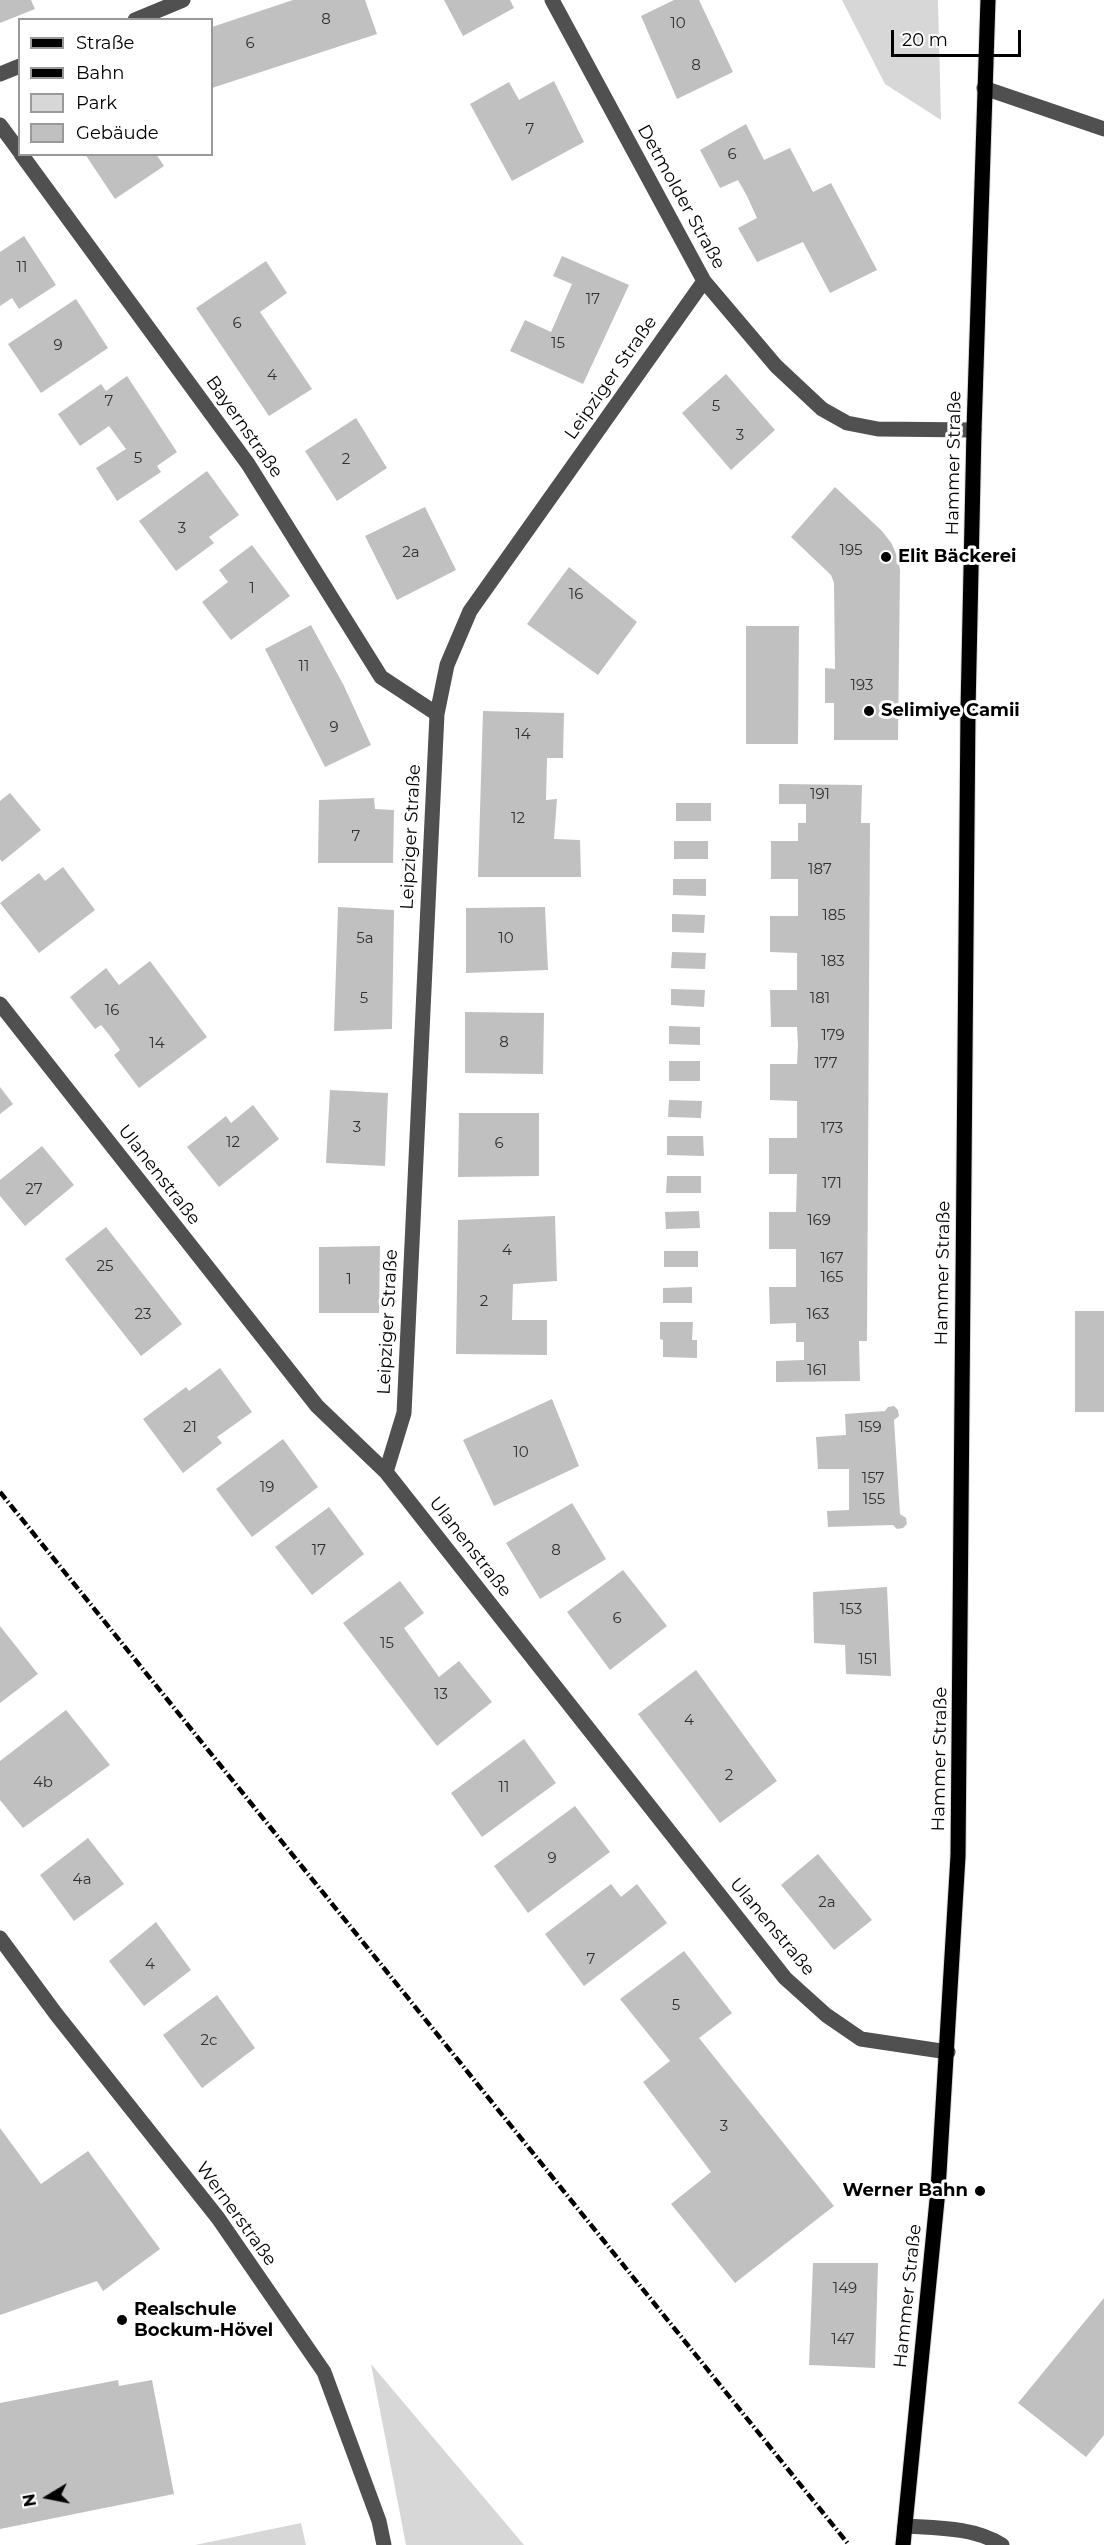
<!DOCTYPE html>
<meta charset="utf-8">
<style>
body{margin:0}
#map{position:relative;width:1104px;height:2545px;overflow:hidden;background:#fff;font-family:Montserrat,sans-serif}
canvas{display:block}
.legend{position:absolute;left:18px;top:18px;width:195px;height:138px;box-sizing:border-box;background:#fff;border:2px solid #999;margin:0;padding:8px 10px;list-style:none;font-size:18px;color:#000}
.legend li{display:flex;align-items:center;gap:12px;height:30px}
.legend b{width:30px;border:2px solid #999}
.north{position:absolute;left:18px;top:2467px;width:60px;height:60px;-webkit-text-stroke:4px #fff;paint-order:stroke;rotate:260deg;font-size:16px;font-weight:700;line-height:24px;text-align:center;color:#000}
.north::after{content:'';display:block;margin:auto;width:21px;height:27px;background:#000;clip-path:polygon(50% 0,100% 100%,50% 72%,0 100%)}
.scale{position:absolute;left:891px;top:30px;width:130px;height:27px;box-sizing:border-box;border:3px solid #000;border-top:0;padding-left:8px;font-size:18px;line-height:21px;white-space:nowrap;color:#000;-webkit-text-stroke:4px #fff;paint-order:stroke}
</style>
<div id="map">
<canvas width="1104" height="2545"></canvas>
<ul class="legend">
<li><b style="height:8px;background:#000"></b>Straße</li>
<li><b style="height:8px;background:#000"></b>Bahn</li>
<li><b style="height:16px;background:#d7d7d7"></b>Park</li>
<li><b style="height:16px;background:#c0c0c0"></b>Gebäude</li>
</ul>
<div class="north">N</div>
<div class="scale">20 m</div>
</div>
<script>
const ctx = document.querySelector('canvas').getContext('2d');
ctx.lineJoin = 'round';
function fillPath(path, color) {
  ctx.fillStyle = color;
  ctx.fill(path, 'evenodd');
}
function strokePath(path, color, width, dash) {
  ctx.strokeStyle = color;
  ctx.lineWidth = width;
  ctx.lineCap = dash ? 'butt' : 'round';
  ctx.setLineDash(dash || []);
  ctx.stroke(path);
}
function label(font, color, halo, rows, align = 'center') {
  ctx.font = font + ' Montserrat,sans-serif';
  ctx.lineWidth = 6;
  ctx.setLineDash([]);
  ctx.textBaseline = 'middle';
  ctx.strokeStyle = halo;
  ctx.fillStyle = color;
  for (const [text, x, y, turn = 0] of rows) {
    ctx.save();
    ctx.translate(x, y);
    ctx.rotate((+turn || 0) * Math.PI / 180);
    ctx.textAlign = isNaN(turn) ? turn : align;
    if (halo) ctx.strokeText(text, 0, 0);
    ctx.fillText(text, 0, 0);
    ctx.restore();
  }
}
fillPath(new Path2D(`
 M842,0H938L941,120L885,84Z
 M371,2364L524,2545H406Z
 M301,2523L306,2545H195Z`), '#d7d7d7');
fillPath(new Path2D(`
 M0,0H31L35,9L0,23Z
 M293,0H365L377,34L212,88V27Z
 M444,0H510L514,8L463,36Z
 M674,0H699L733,72L677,99L641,16Z
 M554,81L584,142L512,181L470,104L509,82L519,100Z
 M746,124L764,160L790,148L813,192L831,183L877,270L830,293L803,242L757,262L738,228L757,218L747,196L738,180L720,188L700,150Z
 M85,154H156L164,166L115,199Z
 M24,236L56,285L19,309L12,298L0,306V252Z
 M562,256L629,285L583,384L510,351L525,320L551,332L572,284L553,276Z
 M266,261L287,293L260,312L312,389L269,416L196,308Z
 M76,299L108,348L41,393L8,344Z
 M726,374L775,430L731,470L682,413Z
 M127,376L177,452L157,466L161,472L117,501L96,468L126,449L109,426L80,446L58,414L101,384L106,391Z
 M356,418L387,468L337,501L305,451Z
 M207,471L239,515L209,537L214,543L176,571L139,521Z
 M835,487L882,531L892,544L898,559L900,570L898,740H834V703H825V668L835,669L834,583L831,575L791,537Z
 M425,507L456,570L397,600L365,536Z
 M252,545L290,596L231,640L202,602L228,582L219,570Z
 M569,567L637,622L598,675L527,624Z
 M311,625L344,686L371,745L325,767L265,649Z
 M746,626H799L798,744H746Z
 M483,711L564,713L563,758H547L546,800L557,799L554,839L580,840L581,877H478Z
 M779,784L862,785L861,823H870L867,1341H859L860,1381L776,1382V1361L804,1360V1342H796V1323L770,1324L769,1287H796V1249H769V1212H796L797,1174H769V1138H797V1101L770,1100V1064H797L798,1045L797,1027H771L770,990H797V953L770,952V916H798V879H771V841H798V823H806V804H779Z
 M10,793L41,830L2,862L0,859V801Z
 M374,798L375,809L394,810L393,863H318L319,800Z
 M676,803H711V821H676Z
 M674,841H708V859H674Z
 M63,867L95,910L39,953L0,903L39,873L45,881Z
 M673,879H706V896L673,895Z
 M338,907L394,910L392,1029L334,1031Z
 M545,907L548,970L466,973V908Z
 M672,914L705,915L704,933L672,932Z
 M672,952L706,953L705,969L671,968Z
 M150,961L207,1037L139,1088L114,1055L120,1050L110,1036L101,1025L95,1029L70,997L106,968L119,985Z
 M671,989L705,990L704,1007L671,1005Z
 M465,1012L544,1013L543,1074L465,1073Z
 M669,1026L700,1027V1045L669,1044Z
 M669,1061H700V1081H669Z
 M0,1087L13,1104L0,1114Z
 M330,1090L388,1093L385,1166L326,1163Z
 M669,1100L702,1101L701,1118L668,1117Z
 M253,1105L279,1139L219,1187L187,1147L226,1116L231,1123Z
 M459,1113H539V1176L458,1177Z
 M667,1136H703L704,1156L667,1155Z
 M42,1146L74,1185L25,1226L0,1196V1180Z
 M667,1176H701V1193H666Z
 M699,1211L700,1228L666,1229L665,1212Z
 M555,1216L557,1281L513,1284L512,1320H547V1355L456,1354L458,1220Z
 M106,1227L182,1324L141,1356L65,1259Z
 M380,1246L379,1313H319V1247Z
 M664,1251H698V1267H664Z
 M692,1287V1303H663V1288Z
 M1075,1311H1104V1412H1075Z
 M660,1322H693L692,1340H697V1358L663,1357V1340L660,1339Z
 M220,1368L252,1412L217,1437L222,1443L183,1473L143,1419L186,1387L189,1391Z
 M552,1399L579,1466L494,1506L463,1440Z
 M894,1406L898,1410L899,1416L894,1420L900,1514L906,1518L907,1524L903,1528L897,1529L893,1525L828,1527L827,1511L849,1510V1469H818L816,1437L846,1435L845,1414L885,1411L888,1407Z
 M283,1439L318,1487L252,1537L216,1489Z
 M572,1503L606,1559L540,1599L506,1543Z
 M329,1507L364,1554L312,1595L275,1547Z
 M623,1570L667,1626L610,1670L567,1612Z
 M400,1581L424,1613L404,1628L439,1677L459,1661L492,1702L437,1746L343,1623Z
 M887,1587L891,1676L846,1674L845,1645L814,1643L813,1592Z
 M0,1626L38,1674L0,1703Z
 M696,1670L777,1781L720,1823L638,1714Z
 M66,1710L110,1765L23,1828L0,1800V1761Z
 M524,1739L556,1783L482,1837L451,1793Z
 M575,1806L610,1852L528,1913L494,1866Z
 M88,1838L124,1884L74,1921L40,1875Z
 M818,1854L872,1920L834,1950L781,1885Z
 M611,1884L621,1897L637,1884L667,1923L584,1986L545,1934Z
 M156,1922L191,1970L144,2006L109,1961Z
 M684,1951L732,2013L699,2038L834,2206L735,2283L671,2204L711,2172L643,2082L670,2061L620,1999Z
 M217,1995L255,2048L202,2088L163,2035Z
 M0,2128L41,2184L88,2151L160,2249L103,2291L97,2281L0,2315Z
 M813,2263H878L875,2368L809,2365Z
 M1104,2298V2435L1086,2457L1018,2403Z
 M118,2380L119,2386L152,2380L174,2494L0,2529V2403Z`), '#c0c0c0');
const major = new Path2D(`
 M903,2545L938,2190L958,1856L968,710L974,430L988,0`);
strokePath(major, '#dbdbdb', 17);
strokePath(new Path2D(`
 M552,0L704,281L776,366L822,409L847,423L878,429L974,430
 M135,20L183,0
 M0,74L20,66
 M984,88L1104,129
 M0,125L20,152
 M21,154L248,464L381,677L437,714
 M0,1004L317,1406L386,1472L785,1978L826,2015L861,2039L948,2052
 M386,1472L404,1413L437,714L447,665L470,611L704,281
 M0,1938L56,2014L218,2218L324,2372L379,2521L384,2545
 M905,2526C937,2528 974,2527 1002,2545`), '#505050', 15);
strokePath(major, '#000', 15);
strokePath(new Path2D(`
 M0,1492L849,2545`), '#000', 4.5, [9, 3, 1.5, 3]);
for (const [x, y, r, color] of [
 [886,557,6,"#000"],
 [869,711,6,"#000"],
 [980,2191,6,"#000"],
 [122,2320,6,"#000"]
]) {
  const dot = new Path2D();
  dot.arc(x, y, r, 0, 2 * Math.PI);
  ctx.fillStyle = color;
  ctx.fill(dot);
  strokePath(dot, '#fff', 2);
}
label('15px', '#303030', null, [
 ["8",326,20],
 ["10",678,24],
 ["6",250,44],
 ["8",696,66],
 ["7",530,130],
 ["6",732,155],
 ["11",22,268],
 ["17",593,300],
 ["6",237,324],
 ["15",558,344],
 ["9",58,346],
 ["4",272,376],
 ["7",109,402],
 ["5",716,407],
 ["3",740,436],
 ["5",138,459],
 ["2",346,460],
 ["3",182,529],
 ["195",851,551],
 ["2a",411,553],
 ["1",252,589],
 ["16",576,595],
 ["11",304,667],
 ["193",862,686],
 ["9",334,728],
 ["14",523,735],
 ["191",820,795],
 ["12",518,819],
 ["7",356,837],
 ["187",820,870],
 ["185",834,916],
 ["5a",365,939],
 ["10",506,939],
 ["183",833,962],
 ["5",364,999],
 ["181",820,999],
 ["16",112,1011],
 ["179",833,1036],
 ["8",504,1043],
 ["14",157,1044],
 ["177",826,1064],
 ["3",357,1128],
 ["173",832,1129],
 ["12",233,1143],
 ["6",499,1144],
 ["171",832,1184],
 ["27",34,1190],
 ["169",819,1221],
 ["4",507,1251],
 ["167",832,1259],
 ["25",105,1267],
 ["165",832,1278],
 ["1",349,1280],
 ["2",484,1302],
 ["23",143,1315],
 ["163",818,1315],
 ["161",817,1371],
 ["21",190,1428],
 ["159",870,1428],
 ["10",521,1453],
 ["157",873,1479],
 ["19",267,1488],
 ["155",874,1500],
 ["17",319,1551],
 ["8",556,1551],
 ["153",851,1610],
 ["6",617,1619],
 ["15",387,1644],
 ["151",868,1660],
 ["13",441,1695],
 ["4",689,1721],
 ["2",729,1776],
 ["4b",43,1783],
 ["11",504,1788],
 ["9",552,1859],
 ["4a",82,1880],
 ["2a",827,1903],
 ["7",591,1960],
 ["4",150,1965],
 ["5",676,2006],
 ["2c",209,2041],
 ["3",724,2127],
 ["149",845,2289],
 ["147",843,2340]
]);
label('18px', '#000', '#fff', [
 ["Detmolder Straße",681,197,61],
 ["Leipziger Straße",611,378,-55],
 ["Bayernstraße",244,427,55],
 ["Hammer Straße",954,463,-89],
 ["Leipziger Straße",411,837,-87],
 ["Ulanenstraße",159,1175,52],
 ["Hammer Straße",943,1273,-89],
 ["Leipziger Straße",388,1322,-87],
 ["Ulanenstraße",470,1547,52],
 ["Hammer Straße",940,1759,-89],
 ["Ulanenstraße",772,1927,50],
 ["Wernerstraße",236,2214,54],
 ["Hammer Straße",908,2296,-84]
]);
label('bold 18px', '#000', '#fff', [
 ["Elit Bäckerei",898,557],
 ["Selimiye Camii",881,711],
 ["Werner Bahn",968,2191,"right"],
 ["Realschule",134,2310],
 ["Bockum-Hövel",134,2331]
], 'left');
</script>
